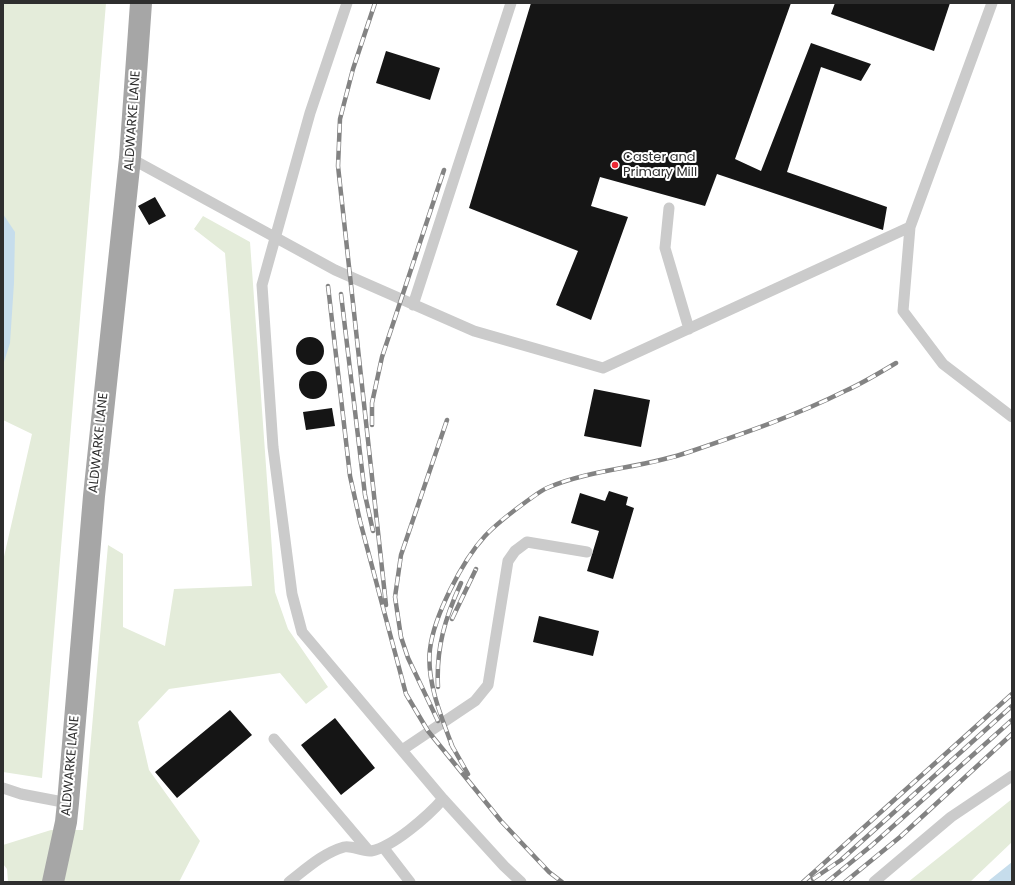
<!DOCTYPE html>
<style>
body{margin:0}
#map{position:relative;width:1015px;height:885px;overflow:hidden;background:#fff;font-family:Poppins,sans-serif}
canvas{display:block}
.frame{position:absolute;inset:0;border:4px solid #2e2e2e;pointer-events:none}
</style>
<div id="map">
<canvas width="1015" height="885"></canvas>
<div class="frame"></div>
</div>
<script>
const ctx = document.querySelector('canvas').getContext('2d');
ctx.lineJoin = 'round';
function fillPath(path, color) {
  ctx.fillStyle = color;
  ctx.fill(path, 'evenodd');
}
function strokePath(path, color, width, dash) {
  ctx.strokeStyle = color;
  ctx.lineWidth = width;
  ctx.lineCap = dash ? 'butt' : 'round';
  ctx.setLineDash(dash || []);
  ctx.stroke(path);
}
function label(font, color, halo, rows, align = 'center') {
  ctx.font = font + ' Poppins,sans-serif';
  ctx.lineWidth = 4;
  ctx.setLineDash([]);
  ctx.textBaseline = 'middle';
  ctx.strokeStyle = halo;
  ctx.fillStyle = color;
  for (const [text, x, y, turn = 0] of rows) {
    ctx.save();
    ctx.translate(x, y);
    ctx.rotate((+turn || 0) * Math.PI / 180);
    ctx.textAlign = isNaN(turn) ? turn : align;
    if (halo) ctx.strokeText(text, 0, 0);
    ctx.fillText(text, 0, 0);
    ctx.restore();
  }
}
fillPath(new Path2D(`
 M3,3H106L42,778L3,772V561L32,434L3,420Z
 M203,216L250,242L275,592L288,629L328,687L306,704L280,673L169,689L138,722L149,770L200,841L179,882H8L7,869L3,864V845L51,830H83L108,545L123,554V627L165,646L174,589L252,586L225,253L194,229Z
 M1012,799V842L970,882H908Z`), '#e4ecda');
fillPath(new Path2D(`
 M3,214L15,232L14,283L10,343L3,365Z
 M1012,862V882H987Z`), '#c6ddec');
fillPath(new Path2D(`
 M531,3H791L735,159L761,171L811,43L871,64L861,81L821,67L787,172L887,207L883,230L717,174L705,206L600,177L591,206L628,217L591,320L556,305L578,251L469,208Z
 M835,3H950L934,51L831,14Z
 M386,51L440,68L430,100L376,83Z
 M155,197L166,216L149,225L138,206Z
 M296 351a14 14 0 1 1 28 0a14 14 0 1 1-28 0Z
 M299 385a14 14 0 1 1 28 0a14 14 0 1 1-28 0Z
 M594,389L650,400L641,447L584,436Z
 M332,408L335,426L306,430L303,412Z
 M609,491L628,497L626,505L634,508L613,579L587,571L599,531L571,523L580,493L605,501Z
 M539,616L599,631L593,656L533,642Z
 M230,710L252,735L177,798L155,772Z
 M335,718L375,768L341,795L301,745Z`), '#151515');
strokePath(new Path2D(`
 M347,3L310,113L262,285L273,447L292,594L302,632L443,799L504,866L521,882
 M130,158L335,270L474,331L603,368L910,227L903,311L943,364L1012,417
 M669,208L665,248L689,329
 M910,227L992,3
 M413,305L511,3
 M274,739L369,851
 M402,750L475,701L488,685L508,561L515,551L527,542L587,552
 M3,788L21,794L68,803
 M383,847L410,882
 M289,882C306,869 323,853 344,847C352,845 362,852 371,851C393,847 428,816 443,799
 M874,882L951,817L1012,776`), '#cbcbcb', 11);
strokePath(new Path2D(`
 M53,882L66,822L68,803L94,496L130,158L141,3`), '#a6a6a6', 22);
const rail = new Path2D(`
 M375,3L353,69L340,119L338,166L386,605
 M328,286L350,476L360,521L406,694L428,731L501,821L549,872L562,882
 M341,294L365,495L373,531
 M372,425V403L382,357L444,170
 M452,619L476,569
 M438,687C436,648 445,618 461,583
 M438,721L408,658L401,637L395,597L401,555L447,420
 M451,744L468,774
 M453,748C442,719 426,681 430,649C434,616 462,561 485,536C497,523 512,512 527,501C533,497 540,491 547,488C591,469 643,468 689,452C742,434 795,416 845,391C863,383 879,373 896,363
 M813,879L841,860L1012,706
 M803,882L1012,694
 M827,882L871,846L1012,720
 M845,882L900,837L1012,734`);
strokePath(rail, '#838383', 4.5);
strokePath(rail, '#fff', 3, [9]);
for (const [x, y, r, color] of [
 [615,165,4,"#eb2935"]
]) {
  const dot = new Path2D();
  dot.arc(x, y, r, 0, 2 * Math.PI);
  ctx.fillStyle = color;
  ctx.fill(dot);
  strokePath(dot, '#fff', 1.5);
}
label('13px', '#2e2e2e', '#fff', [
 ["ALDWARKE LANE",133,121,-86],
 ["ALDWARKE LANE",99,443,-84],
 ["ALDWARKE LANE",71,766,-85]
]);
label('13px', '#2e2e2e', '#fff', [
 ["Caster and",623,158],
 ["Primary Mill",623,173]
], 'left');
</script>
